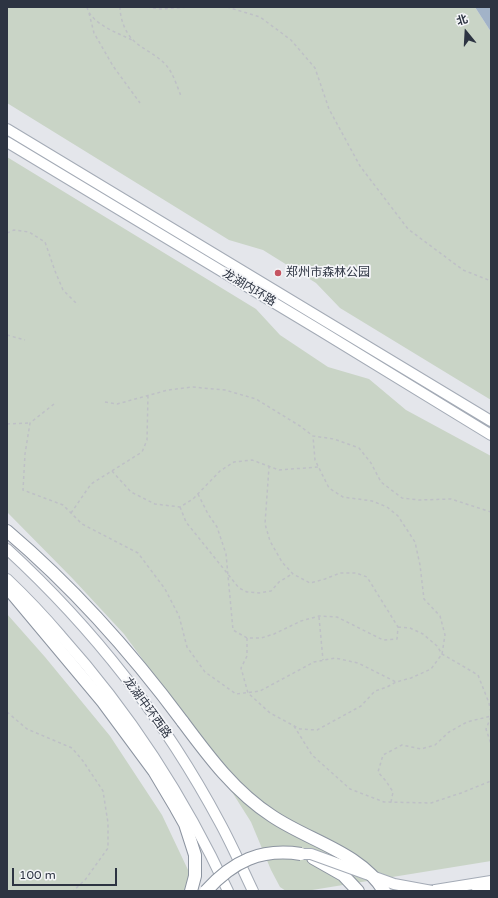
<!DOCTYPE html>
<meta charset="utf-8">
<style>
body{margin:0}
#map{position:relative;width:498px;height:898px;overflow:hidden;background:#e4e6eb;font-family:"Varela Round","Noto Sans SC",sans-serif}
canvas{display:block}
.frame{position:absolute;inset:0;border:8px solid #2d3442;pointer-events:none}
.north{position:absolute;left:446px;top:12px;width:40px;height:40px;-webkit-text-stroke:3px #f4f5f8;paint-order:stroke;rotate:342deg;font-size:11px;font-weight:700;line-height:16px;text-align:center;color:#2d3442}
.north::after{content:'';display:block;margin:auto;width:14px;height:18px;background:#2d3442;clip-path:polygon(50% 0,100% 100%,50% 72%,0 100%)}
.scale{position:absolute;left:12px;top:868px;width:105px;height:18px;box-sizing:border-box;border:2px solid #2d3442;border-top:0;padding-left:5px;font-size:12px;line-height:14px;white-space:nowrap;color:#2d3442;-webkit-text-stroke:3px #f4f5f8;paint-order:stroke}
</style>
<div id="map">
<canvas width="498" height="898"></canvas>
<div class="frame"></div>
<div class="north">北</div>
<div class="scale">100 m</div>
</div>
<script>
const ctx = document.querySelector('canvas').getContext('2d');
ctx.lineJoin = 'round';
function fillPath(path, color) {
  ctx.fillStyle = color;
  ctx.fill(path, 'evenodd');
}
function strokePath(path, color, width, dash) {
  ctx.strokeStyle = color;
  ctx.lineWidth = width;
  ctx.lineCap = dash ? 'butt' : 'round';
  ctx.setLineDash(dash || []);
  ctx.stroke(path);
}
function label(font, color, halo, rows, align = 'center') {
  ctx.font = font + ' "Varela Round","Noto Sans SC",sans-serif';
  ctx.lineWidth = 3.5;
  ctx.setLineDash([]);
  ctx.textBaseline = 'middle';
  ctx.strokeStyle = halo;
  ctx.fillStyle = color;
  for (const [text, x, y, turn = 0] of rows) {
    ctx.save();
    ctx.translate(x, y);
    ctx.rotate((+turn || 0) * Math.PI / 180);
    ctx.textAlign = isNaN(turn) ? turn : align;
    if (halo) ctx.strokeText(text, 0, 0);
    ctx.fillText(text, 0, 0);
    ctx.restore();
  }
}
fillPath(new Path2D(`
 M7,7H475L491,32V400L340,308L316,283L263,250L229,240L7,103Z
 M7,157L256,309L280,335L328,367L369,379L406,410L491,456V861L306,891H286L280,887L271,870L251,822L184,716L124,634L73,579L7,512Z
 M7,614L45,657L110,736L162,815L198,891H7Z`), '#c9d4c6');
fillPath(new Path2D(`
 M475,7H491V32Z`), '#a2b3c8');
const major = new Path2D(`
 M7,129L491,421
 M7,142L321,331L491,435
 M7,549C93,628 165,720 220,823C232,845 242,868 253,891
 M7,579C26,597 44,616 61,636C130,713 185,798 228,891
 M429,891L491,881
 M477,891L491,889`);
const highway = new Path2D(`
 M7,531C73,587 131,652 183,722
 M7,586L11,592L103,702L154,771L176,808L185,824L195,855V876L191,891
 M313,858L343,875L358,891`);
strokePath(major, '#a4abb6', 12);
strokePath(highway, '#8c94a0', 14);
strokePath(new Path2D(`
 M87,7C91,24 118,33 132,40
 M120,7C120,18 125,33 134,41C144,50 157,55 166,65C173,73 177,86 181,96
 M147,7L160,9L191,7
 M227,7L260,17L291,40L315,68L329,109L360,166L408,229L463,270L491,281
 M89,13L94,33L113,66L140,103
 M7,233L14,230L29,232L45,242L55,271L63,290L78,305
 M7,335L25,340
 M105,402L117,404L168,390L192,387L225,390L256,399L300,426L313,436L334,439L359,448L371,463L381,482L402,498L419,500L451,499L491,512
 M54,404L30,423L25,454L23,490L63,505L82,524L138,553L165,589L179,616L187,647L205,672L236,694L260,691L314,662L335,658L358,663L396,682
 M7,424L29,423
 M112,471L131,492L155,504L180,507L193,499L220,471L234,462L252,460L279,470L318,467
 M198,494L208,514L217,527L226,554L233,630L247,638H261L274,634L301,621L319,616L337,617L383,640L397,639L398,627L367,577L356,573H340L325,579L310,583L293,574L282,562L270,541L265,524L269,467
 M180,507L186,522L239,588L247,592L259,593L271,591L279,582L292,574
 M71,513L91,484L142,452L147,440L148,395
 M319,617L323,660
 M398,627L410,628L423,634L437,646L442,654L478,675L489,703L491,713
 M247,638V656L241,668L248,693L270,713L300,729L317,730L361,706L375,691L387,687L396,682L411,678L431,669L442,654L445,635L440,616L424,599L420,565L415,542L398,516L387,507L372,501L343,497L329,488L315,460L313,436
 M7,712L27,729L72,748L83,761L103,791L108,823V848L85,880L73,891
 M491,717L486,729L491,744
 M294,726L312,755L350,789L384,802L431,803L461,793L491,781
 M391,802L393,792L386,781L378,772L383,755L402,745L421,749L435,745L449,732L467,722L491,716`), '#bec0c6', 1.5, [3, 3]);
strokePath(major, '#fff', 10);
strokePath(highway, '#fff', 12);
const majorBridge = new Path2D(`
 M301,854H311L394,884L432,891`);
const highwayBridge = new Path2D(`
 M183,722C209,757 235,792 272,816C309,841 360,852 384,891
 M206,891C233,861 261,848 301,854`);
strokePath(majorBridge, '#a4abb6', 12, []);
strokePath(highwayBridge, '#8c94a0', 14, []);
strokePath(majorBridge, '#fff', 10);
strokePath(highwayBridge, '#fff', 12);
for (const [x, y, r, color] of [
 [278,273,4,"#c55461"]
]) {
  const dot = new Path2D();
  dot.arc(x, y, r, 0, 2 * Math.PI);
  ctx.fillStyle = color;
  ctx.fill(dot);
  strokePath(dot, '#f4f5f8', 1.5);
}
label('12px', '#2d3442', '#f4f5f8', [
 ["郑州市森林公园",286,273]
], 'left');
label('12px', '#2d3442', '#f4f5f8', [
 ["龙湖内环路",249,288,31],
 ["龙湖中环西路",147,708,54]
]);
</script>
